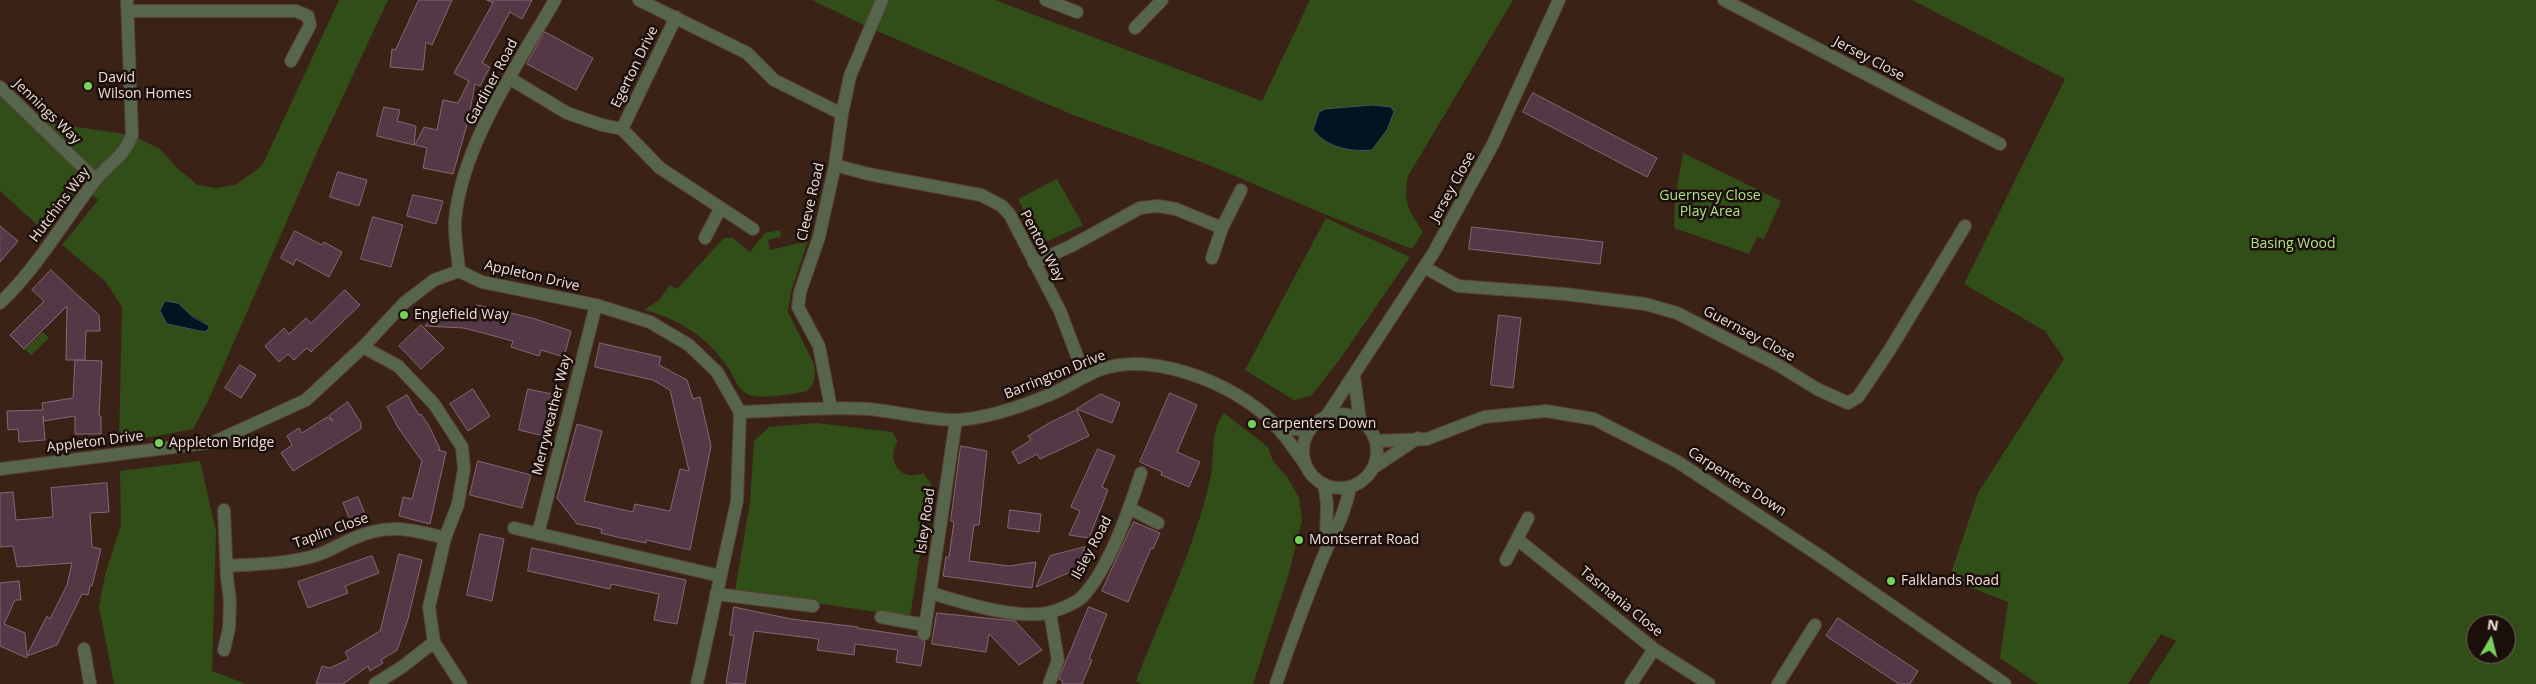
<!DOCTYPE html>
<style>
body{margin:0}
#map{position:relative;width:2536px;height:684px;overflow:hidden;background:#3b2216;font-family:"Open Sans",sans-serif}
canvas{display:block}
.north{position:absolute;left:2466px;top:614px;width:50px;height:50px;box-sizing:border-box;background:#1a0f0a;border:1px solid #70625c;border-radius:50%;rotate:8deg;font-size:14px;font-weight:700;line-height:20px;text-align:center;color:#f0dfd7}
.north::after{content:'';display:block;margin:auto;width:18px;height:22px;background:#76d25a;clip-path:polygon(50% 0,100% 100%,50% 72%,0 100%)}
</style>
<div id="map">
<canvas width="2536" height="684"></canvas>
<div class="north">N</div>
</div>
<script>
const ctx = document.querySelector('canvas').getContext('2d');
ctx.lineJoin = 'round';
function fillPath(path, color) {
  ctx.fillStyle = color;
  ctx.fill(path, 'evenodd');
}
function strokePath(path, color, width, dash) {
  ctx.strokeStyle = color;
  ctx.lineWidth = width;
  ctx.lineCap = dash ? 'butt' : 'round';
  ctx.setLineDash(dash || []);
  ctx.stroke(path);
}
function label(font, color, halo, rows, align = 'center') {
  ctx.font = font + ' "Open Sans",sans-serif';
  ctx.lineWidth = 5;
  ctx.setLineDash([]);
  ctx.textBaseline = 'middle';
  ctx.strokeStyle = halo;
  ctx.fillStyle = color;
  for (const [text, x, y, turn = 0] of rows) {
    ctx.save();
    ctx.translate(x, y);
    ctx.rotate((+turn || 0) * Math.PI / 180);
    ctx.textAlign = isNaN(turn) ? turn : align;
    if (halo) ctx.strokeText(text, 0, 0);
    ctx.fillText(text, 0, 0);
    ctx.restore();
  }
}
fillPath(new Path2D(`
 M339,0H388L318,150L208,401L193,429L119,443L122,307L106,282L62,245L98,200L88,191V173L45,232L0,191V86L35,121L132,135L160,149L178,169L198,185L216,188L235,185L262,166ZM186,312L203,321L193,330L183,327Z
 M812,0H995L1262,101L1310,0H1513L1408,176C1403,203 1408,209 1423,232L1412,249L1322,213L1209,165L1071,114L870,28Z
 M1912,0H2536V684H2148L2176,641L2161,634L2128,684H2038L2000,658L2008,602L1949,579L1978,493L2064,359L2045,331L1964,284L2065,79ZM2476,624H2506V654H2476Z
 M1683,153L1781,201L1764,239L1757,237L1749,254L1674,228L1675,198Z
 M1057,179L1083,225L1048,241L1038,238L1018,199Z
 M1326,218L1410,257L1340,359L1311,396L1294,400L1245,370Z
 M780,230L781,237L768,240L770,250L808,241L791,291L788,312L814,364C816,375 815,384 807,391C794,394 759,400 747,394C736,388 733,373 725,363C705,336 677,318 644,310L659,300L670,285L677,289L724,238H733L750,252L765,233Z
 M43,332L49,338L31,355L25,349Z
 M1224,413L1268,447L1273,461L1288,478L1299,498L1302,520L1289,573L1253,684H1143L1136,681C1162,614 1196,546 1211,475C1215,454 1210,430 1224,413Z
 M817,423L892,432L898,441C885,459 900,483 923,473L931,484L910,617L735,591L750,502L754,441L769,427Z
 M200,461L216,531L212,671L246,684H114L99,606L105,575L121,525L120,471Z`), '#324e18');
const water = new Path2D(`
 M1373,105L1391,107L1394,112L1387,130L1372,150C1350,152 1328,148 1313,130L1319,112L1325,109Z
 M165,301L178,303L193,317L208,325L209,328L205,332L167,324L160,311Z`);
fillPath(water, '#001521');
strokePath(water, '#485258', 1);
const building = new Path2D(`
 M419,0H452L432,45L426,42L423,70L390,67L392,49L395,50Z
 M487,0H532L522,19L510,12L482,63L490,67L480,86L475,84L468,121L453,174L423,168L427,148L415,145L424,127L437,130L443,100L458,103L469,81L454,73L493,3Z
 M545,32L593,58L576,90L527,64Z
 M1533,93L1657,158L1647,177L1523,112Z
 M384,107L400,110L397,121L416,126L414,145L377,136Z
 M338,172L367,180L359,206L330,197Z
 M413,195L443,201L436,224L407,216Z
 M373,217L403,225L391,267L361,259Z
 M0,226L18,241L0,262Z
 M1472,227L1603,242L1600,264L1469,249Z
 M295,231L322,245L324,242L342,252L329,277L296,259L293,265L281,258Z
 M51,270L99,315L100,331H86L85,360H76L102,361L99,416H101V434H75V416L44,421L43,416L45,440L19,442L18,429L8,430L7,411L43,410L42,403L73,398L75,360H66L67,306L24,349L10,335L44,301L32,290Z
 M345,290L360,305L311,352L307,348L294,360L288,354L279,362L265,346L284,328L289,334L306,318L311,323Z
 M477,305L532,318L571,331L564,357L541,350L539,356L511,347L513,341L464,328L425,326L439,309L475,312Z
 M1499,315L1521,318L1513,388L1491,385Z
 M421,325L444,348L421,369L399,346Z
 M600,343L661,357L659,365L687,380L693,399L700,397L711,446L690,550L646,540V543L617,537L601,533L602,529L577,524L557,498L577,424L602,431L584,501L633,512L635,504L670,511L680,469L689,471L670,390L653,380L595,367Z
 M240,365L256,375L241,398L225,388Z
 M473,389L490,416L468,431L450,404Z
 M528,389L552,394L544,436L519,430Z
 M1170,393L1197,405L1177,452L1200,462L1189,487L1161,475L1162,472L1140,462Z
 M1101,394L1120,403L1112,423L1077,409Z
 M407,395L419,415L421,414L429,426L440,449L438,450L446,452L430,524L399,516L403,497L412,499L422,461L399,429L387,407Z
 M348,402L361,423V429L293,471L281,453L292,445L287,436L299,428L302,433L327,417L333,421L329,416Z
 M1077,410L1089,436L1040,459L1037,454L1019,464L1012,452L1031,440L1028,436L1049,423Z
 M961,446L987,451L979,525H974L969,561L1009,566L1036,562L1032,588L943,576L946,557H949L954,522L951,521Z
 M1098,449L1115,456L1102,487L1108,490L1089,538L1069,535L1080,511L1071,507Z
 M478,461L531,475L522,508L470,495Z
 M107,483L109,512L90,513L92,547L101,549L92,586H90L88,595L82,594L57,645L27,656V658L0,646V583L19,581L21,600H15L4,624L25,633L27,655L47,616L50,619L67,585L72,563L17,567L13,546L0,547V493L13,492L16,520L53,517L51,488Z
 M358,497L368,521L353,527L343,503Z
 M1010,510L1041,514L1039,532L1008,528Z
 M1134,522L1160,533L1153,549L1151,548L1128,602L1102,591Z
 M480,534L504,539L492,601L467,595Z
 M1085,547L1077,569L1036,587L1050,556Z
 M532,548L686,580L677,624L654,620L659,594L611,584L610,589L528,571Z
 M399,554L422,560L408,619L397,650L381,660L383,663L370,671L368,666L343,684H316L322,666L330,668L349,659L345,652L380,631Z
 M372,556L379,573L345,586L348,593L308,608L298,582Z
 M734,607L791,619L858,627L857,628L917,637L925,642L921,666L896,662L898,650L855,644L854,655L817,650L819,639L754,631L745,684L726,683L734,636L730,635Z
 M1089,607L1107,614L1089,659L1092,660L1082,684H1062L1063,681L1059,679Z
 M937,613L1015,621L1042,650L1019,665L989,634L986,652L932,644Z
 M1838,618L1918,671L1910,684H1899L1826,636Z`);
fillPath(building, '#543845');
strokePath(building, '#866775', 1);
const minor = new Path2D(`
 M639,0L747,53L774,80L842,114
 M1046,0L1077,12
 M1724,0L2000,144
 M128,11H296L308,16L310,25L291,61
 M1135,28L1162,0
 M509,78L567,113L602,125L622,129L660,168L753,229
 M0,87L96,180
 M622,129L676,17
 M835,165L868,174L981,195L1002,206L1010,215L1060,311L1085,377
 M705,238L720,209
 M1212,258L1222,228L1241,190
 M1034,263L1071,246L1140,208L1158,206L1176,209L1222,228
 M1424,267L1458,286L1565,294L1645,304L1677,313L1778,365L1819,390L1848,403L1858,397L1889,351L1965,226
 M459,271C458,255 454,237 455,221C461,146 518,64 555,0
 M0,303C37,268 63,222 94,182C108,163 124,158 132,135L127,0
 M363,347L398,366L434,404L462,447L464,469L458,504L445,538L429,607L434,642L461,684
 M1354,377L1360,420
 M831,408L819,346L798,307L800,292L819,237L835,165L842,114L850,76L882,0
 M740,412C783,411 826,406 868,409C895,411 932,421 958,420C989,418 1020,407 1049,395C1066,388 1082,377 1099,370C1151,351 1224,381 1264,414C1280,428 1293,447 1305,464
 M1326,417L1434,252L1493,144L1559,0
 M1276,426L1309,431
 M0,469L214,442L306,400L363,347L404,303L434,280L459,271L482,282L596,305L650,322L689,345L717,372L740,412L737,501L697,684
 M1129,508L1158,523
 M224,510L227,578L230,601L229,628L224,650
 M514,528L720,576
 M538,534L596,305
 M1517,539L1654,649L1709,684
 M1506,560L1528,518
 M227,566C256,564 286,564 314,556C328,552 340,544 352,539C387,523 410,529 445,538
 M931,593C962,602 1019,621 1051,612C1059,610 1076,603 1082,597C1109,569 1129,510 1141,473
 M716,594L813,606
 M881,617L925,625
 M924,634L956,420
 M84,649L90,684
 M375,684L402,667L434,642
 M1049,684L1058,660L1050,613
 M1631,684L1654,649
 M1778,684L1815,625`);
const tertiary = new Path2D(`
 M1303 451a37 37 0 1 1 74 0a37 37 0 1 1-74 0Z
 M1376,441L1427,439L1484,417L1546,411L1594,419L1678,462L1823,558L2005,684
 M1373,468L1418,438
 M1324,484L1327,503L1326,546
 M1276,684C1290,643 1305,602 1321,562C1332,535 1345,516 1350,487`);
strokePath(minor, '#584035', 14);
strokePath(tertiary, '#584035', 14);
strokePath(minor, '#56654b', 12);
strokePath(tertiary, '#56654b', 12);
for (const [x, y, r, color] of [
 [88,86,5,"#76d25a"],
 [404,315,5,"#76d25a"],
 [1252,424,5,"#76d25a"],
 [159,443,5,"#76d25a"],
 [1299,540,5,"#76d25a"],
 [1891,581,5,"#76d25a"]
]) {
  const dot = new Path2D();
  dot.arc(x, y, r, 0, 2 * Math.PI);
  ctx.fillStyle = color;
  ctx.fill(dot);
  strokePath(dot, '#1a0f0a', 2);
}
label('14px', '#f0dfd7', '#1a0f0a', [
 ["Jersey Close",1869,59,28],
 ["Egerton Drive",635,67,-64],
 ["Gardiner Road",492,82,-62],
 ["Jennings Way",47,112,44],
 ["Jersey Close",1453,187,-61],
 ["Cleeve Road",811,202,-77],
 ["Hutchins Way",60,205,-53],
 ["Penton Way",1042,246,62],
 ["Appleton Drive",532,276,13],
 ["Guernsey Close",1749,334,28],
 ["Barrington Drive",1055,375,-22],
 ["Merryweather Way",552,415,-76],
 ["Appleton Drive",95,442,-7],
 ["Carpenters Down",1737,482,33],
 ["Isley Road",926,521,-82],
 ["Taplin Close",331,531,-20],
 ["Ilsley Road",1092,548,-62],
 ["Tasmania Close",1621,602,39]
]);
label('14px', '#f0dfd7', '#1a0f0a', [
 ["David",98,78],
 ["Wilson Homes",98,94],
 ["Englefield Way",414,315],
 ["Carpenters Down",1262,424],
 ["Appleton Bridge",169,443],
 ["Montserrat Road",1309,540],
 ["Falklands Road",1901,581]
], 'left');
label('14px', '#afe187', '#1a0f0a', [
 ["Guernsey Close",1710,196],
 ["Play Area",1710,212],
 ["Basing Wood",2293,244]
]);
</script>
